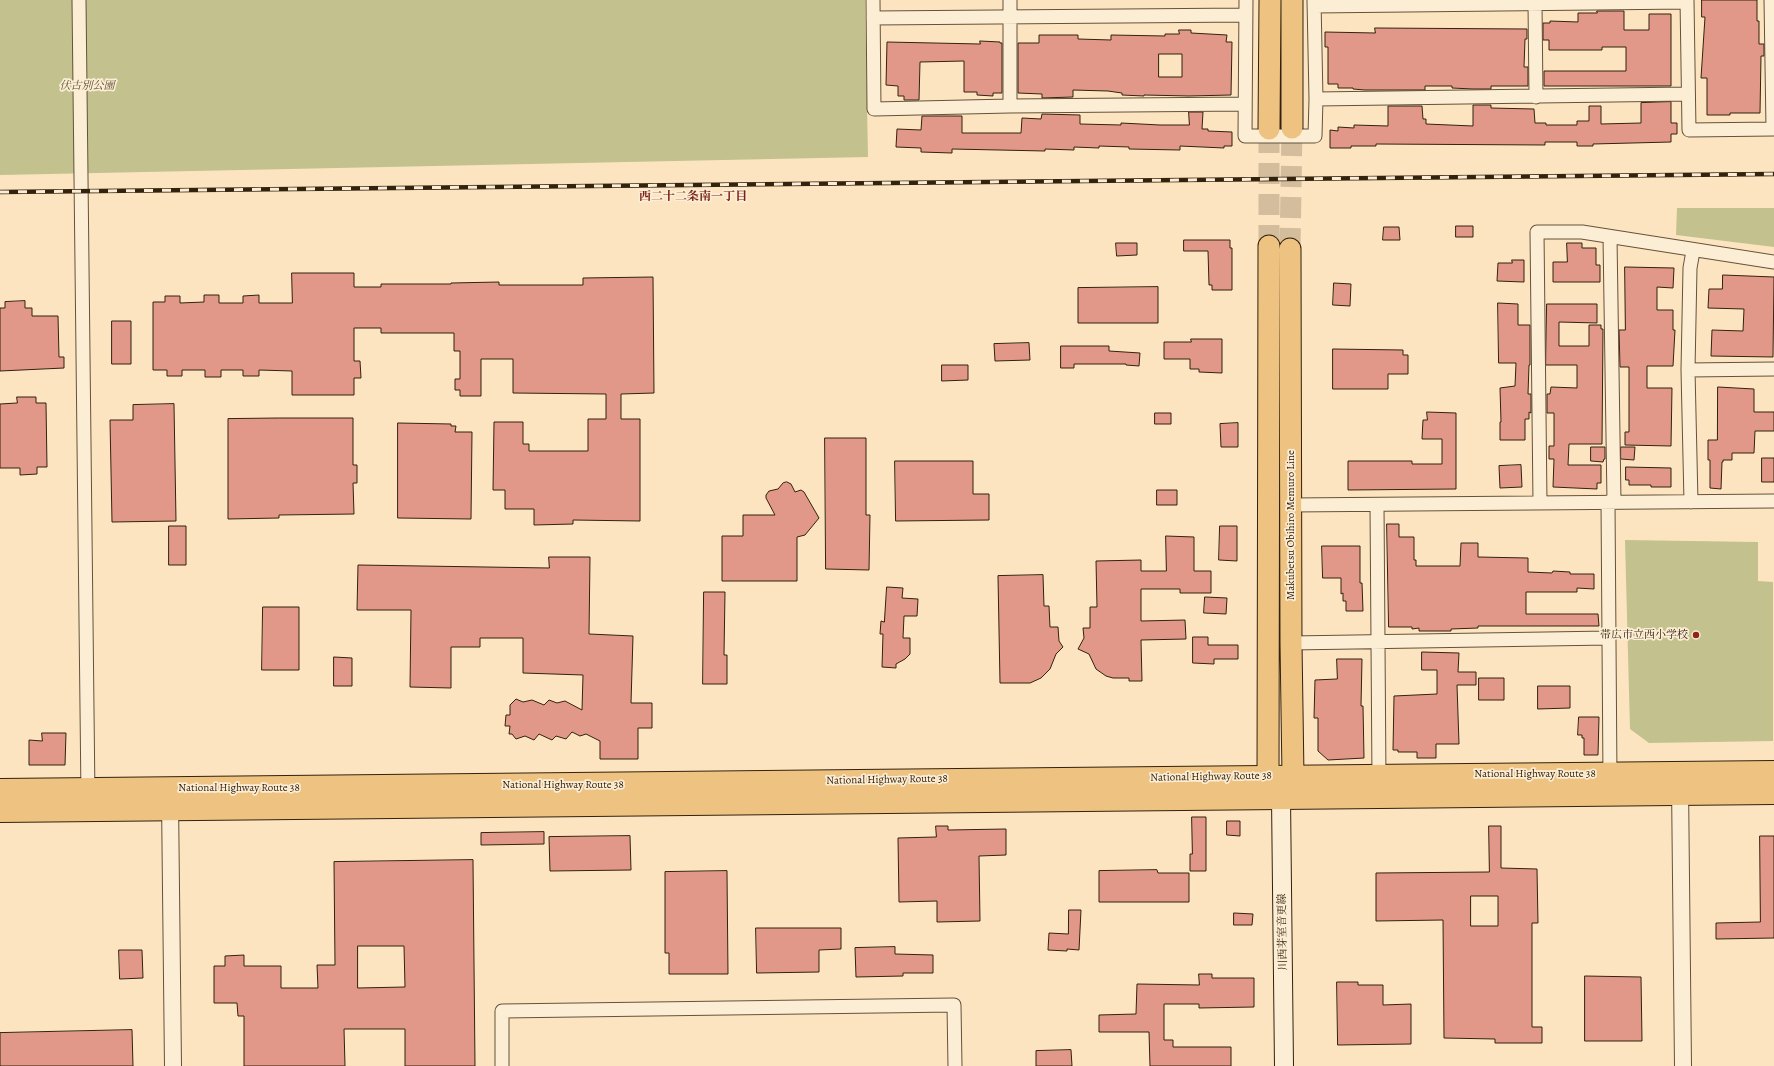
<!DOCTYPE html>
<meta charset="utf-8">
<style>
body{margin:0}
canvas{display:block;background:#fbe4bf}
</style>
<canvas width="1774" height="1066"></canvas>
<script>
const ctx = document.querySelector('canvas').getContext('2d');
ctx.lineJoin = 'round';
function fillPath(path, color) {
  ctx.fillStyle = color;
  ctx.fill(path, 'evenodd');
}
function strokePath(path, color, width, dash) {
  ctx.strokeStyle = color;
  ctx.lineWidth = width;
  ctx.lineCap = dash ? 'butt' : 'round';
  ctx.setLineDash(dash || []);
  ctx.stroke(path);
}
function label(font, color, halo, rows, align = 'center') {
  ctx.font = font + ' Alegreya,"Noto Serif JP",serif';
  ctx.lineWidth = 3.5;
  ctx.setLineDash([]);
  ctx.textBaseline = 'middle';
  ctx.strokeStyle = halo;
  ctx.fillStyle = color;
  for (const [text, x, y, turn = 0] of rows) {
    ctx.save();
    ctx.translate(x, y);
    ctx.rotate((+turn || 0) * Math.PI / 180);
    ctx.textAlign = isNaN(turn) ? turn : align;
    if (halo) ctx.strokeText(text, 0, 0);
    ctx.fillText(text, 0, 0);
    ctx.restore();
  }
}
fillPath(new Path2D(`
 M0,0H865L868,157L0,175Z
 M1677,208H1774V247L1676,235Z
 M1625,540L1758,542V581L1773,582V741L1649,743L1630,729Z`), '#c3c28e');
const building = new Path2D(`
 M1702,0H1757V21H1759V44H1764V56H1761L1760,113H1730V115H1707V78H1701L1705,17H1702Z
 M1597,11H1624V30H1649V14H1671V86H1544V71H1626V47H1602V50H1549V40H1543V23H1550V21L1578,22V13H1597Z
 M1375,28L1527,29V39H1525L1524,67H1528V86H1491V89H1473L1452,88V86H1425V90H1365L1353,89V88H1338V84H1328V47H1325V32L1375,33Z
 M1179,30H1191V33L1227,35L1226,42H1232L1231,95L1189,96L1144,95V96L1122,95V93L1108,91L1073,90V97L1042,98V94L1018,93V43H1039V35H1078V39L1111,40V35L1165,36V34H1179ZM1159,54H1182V77H1159Z
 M980,41L1000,42V43H1002V93H993V96L977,95V92H964V61L920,62L919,100H904V96H898V86L886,85L887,42L980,44Z
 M1671,102V123H1677V134H1671V142L1593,144V146H1577V142H1545V145L1376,144V146H1351V148H1330V130L1338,131V127L1354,128V125L1388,126V106H1422L1423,119H1426V124L1473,126V105H1491V108L1534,109L1535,123H1546V125H1577V121H1589V106H1601V124L1641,123V103Z
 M1189,112H1203L1202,129H1208V131L1232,132V146H1224V148L1180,146V150L1129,149V147L1099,146V148L1074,147V150L1045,149V151L952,149V153L921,152V148L896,147L897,129L921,130L922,116H962V133H1021L1022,118L1041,119L1042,114L1080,115V124L1121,125V123L1160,125H1189Z
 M1456,226H1473V237H1456Z
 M1384,227H1399L1400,240H1383Z
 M1184,240H1230V248H1232V290H1212V285H1209L1208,251H1184Z
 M1116,243H1137V255L1117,256Z
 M1567,243H1582V248H1596V265H1600V282H1553V262H1567Z
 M1512,260H1524V282L1497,281L1498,263H1512Z
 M1625,267L1674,268L1673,288L1657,287V310H1673V330H1675L1673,366H1647V388H1672L1671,446L1625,445V432H1629V367H1620L1619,330H1625Z
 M292,273H354V287H381V284H451V283L499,282V285H583V278L653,277L654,393L621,394V419H640V521L573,520V524L534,525V509H505V490H493L494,422H523V444H529V451H588V419H606V394L513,393V359H481V396H460V390H455V379H460V351H454V333H381V328H354V361H360L361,378H354V395H292V371L259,370V376H243V370H221V377H205V370H182V376H167V370H153V302H165V296H180V303L204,302V295H219V303H243V296L259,295V303H292Z
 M1723,275L1774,277L1773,357L1711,356L1712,330L1743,331L1744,309L1708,308L1709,289H1722Z
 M1334,283L1351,284L1350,306L1333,305Z
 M1158,287V323H1078V288Z
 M25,301V308H32V316H58L59,357H64V368L0,371V308H5V302Z
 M1498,303L1518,304V325H1530V365H1529L1528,394H1531V413L1529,412V419H1525V440H1500V422H1501L1500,388L1515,386L1516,363H1499Z
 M1547,304H1597V323L1559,322V346H1589V325H1601V329H1603L1602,444H1569L1568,465H1601V483H1597V489L1553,487L1554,459H1549V446H1554V413H1547V394H1550L1551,387L1577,388V365H1546Z
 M112,321H131V364H112Z
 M1191,339H1222V373L1199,372V369H1190V359H1164V342H1191Z
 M1029,343L1030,360L995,361L994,344Z
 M1061,346H1109V351L1140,353L1139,366L1126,365V364H1074V368H1061Z
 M1333,349L1403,350V355H1408V374H1388V389H1333Z
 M942,365H968V380L942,381Z
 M1718,387L1754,389V412H1774V431H1755L1754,453H1732V460H1723V462H1722L1721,489L1710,488V460H1708V440H1717Z
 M17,397H36V403H46L47,467H37V474L20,475V468H0V404L17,403Z
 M174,404L176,521L112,522L110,420H133V405Z
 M1427,412L1456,413V489L1348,490V461H1412V464H1442V439H1422L1423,420H1427Z
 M1155,413H1171V424H1155Z
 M279,418H353V465H357V483H353L354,514L279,515V518L228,519V419Z
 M398,423L451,424V426H456L455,432H472L471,519L398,518Z
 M1238,423V447H1221L1220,424Z
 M825,438H866V515H870L869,570L826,569Z
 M1591,447H1605V459H1604L1603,462L1591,461Z
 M1621,447H1635L1634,460L1621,459Z
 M1762,458H1774V482H1762Z
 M895,461H973V494H989V520L896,521Z
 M1521,465L1522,487L1500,488L1499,466Z
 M1626,467L1671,468V487H1651V485H1629V480H1626Z
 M787,482L791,484L795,492L801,490L804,492L819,518L805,535L797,537V581H722V536H743V515H775L766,498V495L769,491L778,489L783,483Z
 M1157,490H1177V505H1157Z
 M1387,524H1399V537H1414V560H1416V566H1460L1461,543H1478V557L1528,558V572L1552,573L1553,571L1570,572V574H1594V589L1577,588V592H1526V614H1598L1599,626H1478V628L1451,629V631H1419V628L1412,629V627H1389Z
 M169,526H186V565H169Z
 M1220,526H1237V561L1219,560Z
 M1166,536L1194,537V571H1211V593H1180V589H1141V621L1185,620L1186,639L1141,640L1142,681H1129V678H1113L1106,676L1096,669L1089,654L1078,649L1084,638L1083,628H1090V607H1097L1096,561L1141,560V571H1166Z
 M1322,546H1360V583H1362L1363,611H1346V601H1343V593L1341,594V578H1323Z
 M549,557H590L589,634L633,636L631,703H652V728H638V759H600V741L586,734L580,736L572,732L566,739L556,736L552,740L539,734L534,740L525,736L516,739L512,734H509L510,726H505L506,715H510V705L516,699L523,702L532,700L544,705L549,700L557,703L565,701L582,710L583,675L523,673V638H480V647H451V688L410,687L411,610H357L358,565L549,568Z
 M1043,575L1044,606H1049L1050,627H1058L1059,641L1063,647L1056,654L1050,669L1041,678L1030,683H1000L998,576Z
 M887,587L903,588L902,598L918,599L917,616H904L903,638H910V654L905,659L896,664V668L882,667L883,634H880L881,621L884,622Z
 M704,592H725L724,655H727V684H703Z
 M1205,597L1227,598L1226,614L1204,613Z
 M263,607H299V670H262Z
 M1193,637H1208V645H1238V659H1214V664L1193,663Z
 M1422,652L1459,653L1458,672H1476V685H1457L1459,744H1436V758H1417V752H1398V750H1393L1394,696L1437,694V670H1422Z
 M334,657L352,658V686H334Z
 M1337,659H1362L1361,706H1363L1364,758L1328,760L1318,751V718H1314L1315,680L1337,679Z
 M1479,678H1504V700H1479Z
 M1538,686H1570V708L1538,709Z
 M1579,717H1599L1598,755H1584V738H1582V735H1578Z
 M42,733H66L65,765H29V740L42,741Z
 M1192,817H1206V871H1190V854H1192Z
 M1227,821H1240V836L1227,835Z
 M936,826H948V830L1006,829V855L979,856L980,921L937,922V901L899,902L898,838L936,837Z
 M1489,826H1501V868L1537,869L1538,923H1532V1027H1542V1043H1495V1039L1444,1038L1443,920L1376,921V873L1489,872ZM1471,896H1498V926H1471Z
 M544,832V844L481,845V833Z
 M630,836L631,870L550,871L549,837Z
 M1760,836H1774V938L1716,939V923L1760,922Z
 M473,860L475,1066H405V1029H344L345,1066H244V1016H238L237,1003H214V966H225V956L244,955V966H281V988H318L317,965H335L334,862ZM358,946H404L405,987L358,988Z
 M1157,870L1158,873H1189V902H1099V871Z
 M727,871L728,974H669V953H665V872Z
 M1069,910H1081L1079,950L1067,949V951L1048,950L1049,933L1068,934Z
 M1234,913L1253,914L1252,925H1234Z
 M756,928H841V949L819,950V972L757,973Z
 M895,947V954L933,955V973H903V976L856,977L855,948Z
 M119,950H142L143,978L120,979Z
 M1199,974H1212V978H1254V1007L1199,1008V1004H1164V1040H1173V1047H1231V1066H1150L1149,1032H1099V1015L1136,1014L1137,984L1199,985Z
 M1585,976L1641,977L1642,1041H1585Z
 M1337,982H1358V985H1383V1005L1411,1004V1044L1338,1045Z
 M132,1030L133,1066H0V1033Z
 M1071,1050L1072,1066H1036V1051Z`);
fillPath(building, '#e29888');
strokePath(building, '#33220e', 1);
strokePath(new Path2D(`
 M1269,246V129
 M1290,249L1292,128`), '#d3bd9c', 21, [21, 10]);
const minor = new Path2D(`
 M79,0L88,796
 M873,0L874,109L1010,106L1245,104
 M1010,0V106
 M1246,0L1245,136H1315L1316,99L1314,0
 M1687,0L1689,130L1774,129
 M1771,0L1773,129
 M1535,4L1536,97
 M1314,6L1687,2
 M873,18L1246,15
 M1316,99L1687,94
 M1610,237L1614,502
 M1688,370L1774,369
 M1608,502L1610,780
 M1691,502L1688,370L1690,268L1693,251
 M1540,503L1537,232H1582L1774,262
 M1291,505L1774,501
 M1377,505L1379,781
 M1291,643L1609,638
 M502,1066V1011L954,1005L955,1066`);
const tertiary = new Path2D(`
 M1680,784L1683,1066
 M170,800L173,1066`);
const secondary = new Path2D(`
 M1281,798L1284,1066`);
const primary = new Path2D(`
 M1292,0V128
 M1269,129L1270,0
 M1269,246L1268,777L1281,798L1293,776L1291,643L1290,249`);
const trunk = new Path2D(`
 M0,790C591,784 1183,777 1774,772
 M0,811L1774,793`);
strokePath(minor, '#65523a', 15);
strokePath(tertiary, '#65523a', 18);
strokePath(secondary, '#33220e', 20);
strokePath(primary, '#33220e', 23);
strokePath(trunk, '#33220e', 24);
strokePath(minor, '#fcedd5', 13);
strokePath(tertiary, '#fcedd5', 16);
strokePath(secondary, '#fcedd5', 18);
strokePath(primary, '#eec280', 21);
strokePath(trunk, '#eec280', 22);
const rail = new Path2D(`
 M0,192L1774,174`);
strokePath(rail, '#33220e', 4.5);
strokePath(rail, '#fcedd5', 3, [9]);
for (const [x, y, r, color] of [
 [1696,635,4,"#8f2418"]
]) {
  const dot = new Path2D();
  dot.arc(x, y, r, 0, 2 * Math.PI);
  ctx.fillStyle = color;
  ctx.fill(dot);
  strokePath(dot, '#fcedd5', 1.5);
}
label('italic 11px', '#5e5234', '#fcedd5', [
 ["伏古別公園",87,86]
]);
label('11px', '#33220e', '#fcedd5', [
 ["Makubetsu Obihiro Memuro Line",1291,525,-90],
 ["National Highway Route 38",1535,774],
 ["National Highway Route 38",1211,777,-1],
 ["National Highway Route 38",887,780,-1],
 ["National Highway Route 38",563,785],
 ["National Highway Route 38",239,788],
 ["川西芽室音更線",1283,932,-91]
]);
label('11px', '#33220e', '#fcedd5', [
 ["帯広市立西小学校",1688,635]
], 'right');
label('bold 12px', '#7a1f14', '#fcedd5', [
 ["西二十二条南一丁目",693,197]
]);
</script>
